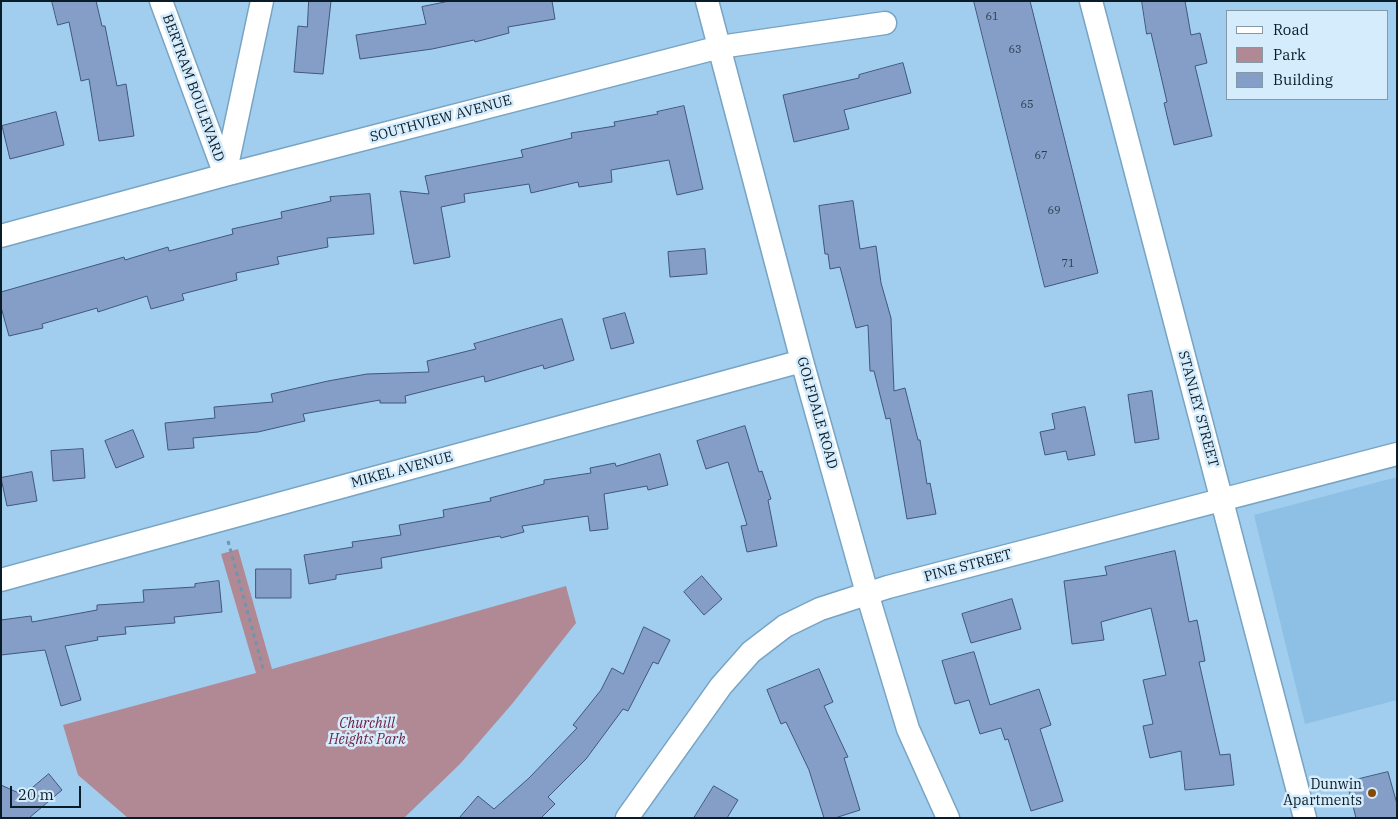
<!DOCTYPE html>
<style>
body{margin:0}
#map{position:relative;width:1398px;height:819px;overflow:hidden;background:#a1ceef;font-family:"IBM Plex Serif",serif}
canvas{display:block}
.frame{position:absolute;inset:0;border:2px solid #0a1c27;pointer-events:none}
.legend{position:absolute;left:1226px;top:10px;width:162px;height:90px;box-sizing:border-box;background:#d5ecfd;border:1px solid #8499a7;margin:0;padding:6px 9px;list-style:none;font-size:15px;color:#0a1c27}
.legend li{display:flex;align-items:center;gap:10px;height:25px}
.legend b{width:25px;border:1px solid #8499a7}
.scale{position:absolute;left:10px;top:786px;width:71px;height:22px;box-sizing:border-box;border:2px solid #0a1c27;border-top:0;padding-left:6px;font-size:15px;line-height:18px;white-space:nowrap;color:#0a1c27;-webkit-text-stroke:4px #d5ecfd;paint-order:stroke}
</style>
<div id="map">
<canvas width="1398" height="819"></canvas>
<div class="frame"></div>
<ul class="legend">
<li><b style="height:6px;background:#fff"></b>Road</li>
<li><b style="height:14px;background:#b18994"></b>Park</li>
<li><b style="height:14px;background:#859ec7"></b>Building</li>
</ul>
<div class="scale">20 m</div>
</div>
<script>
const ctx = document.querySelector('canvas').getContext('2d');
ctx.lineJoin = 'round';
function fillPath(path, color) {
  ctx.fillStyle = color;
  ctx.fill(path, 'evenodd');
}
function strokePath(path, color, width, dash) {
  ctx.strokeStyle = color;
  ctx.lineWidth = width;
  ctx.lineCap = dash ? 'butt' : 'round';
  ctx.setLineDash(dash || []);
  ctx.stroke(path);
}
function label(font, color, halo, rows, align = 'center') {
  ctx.font = font + ' "IBM Plex Serif",serif';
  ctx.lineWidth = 5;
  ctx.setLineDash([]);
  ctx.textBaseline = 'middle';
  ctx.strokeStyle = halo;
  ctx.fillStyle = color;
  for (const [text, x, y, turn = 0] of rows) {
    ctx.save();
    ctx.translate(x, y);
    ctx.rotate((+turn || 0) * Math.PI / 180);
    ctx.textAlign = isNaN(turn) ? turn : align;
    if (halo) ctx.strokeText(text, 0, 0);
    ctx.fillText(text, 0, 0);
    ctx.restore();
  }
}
fillPath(new Path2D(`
 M1397,477V700L1305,724L1254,515Z`), '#8ec0e5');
fillPath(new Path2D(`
 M238,549L272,669L566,586L576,623L512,704L460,764L404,818H128L78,775L63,725L256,673L221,554Z`), '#b18994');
const building = new Path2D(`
 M52,1H96L102,26H105L117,86L126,84L134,136L99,141L89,79L81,81L69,22L58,25Z
 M309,1H331L323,74L294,72L298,26L307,27Z
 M450,1H552L555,19L508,27L509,33L475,42L474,40L432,49L360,59L356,35L426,24L422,7Z
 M974,1H1030L1098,273L1045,287Z
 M1142,1H1185L1191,35L1200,33L1207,63L1195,66L1212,136L1174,145L1164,103L1167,102L1151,33L1147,34Z
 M903,63L911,93L844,110L849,129L794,142L783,95L859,78V75Z
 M684,106L703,189L677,195L669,160L611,170L612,182L579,187L578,182L531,193L529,184L464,194L465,202L441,207L450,257L414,264L400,191L429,194L425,176L523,157L521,150L572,138L571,133L615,126L614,122L658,114L657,112Z
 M56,112L64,145L10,159L2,126Z
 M370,194L374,234L327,238L328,247L277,257L279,264L236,273L237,280L182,294L184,300L151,309L147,296L98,312L97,308L42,324L43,328L9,336L1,307V292L124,257L125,260L168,247L169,251L233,234L232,229L282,218L281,212L331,201L330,197Z
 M853,201L860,249L876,246L881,283L891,318L894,391L905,388L918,440H920L927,484L930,483L936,514L907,519L890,418L886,419L874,371H870L868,325L856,328L840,267L830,269L828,254H825L819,206Z
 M705,249L707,274L670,277L668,252Z
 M625,313L634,343L611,349L603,319Z
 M562,319L574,360L544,369L543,365L485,382L484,376L405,396L406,403H380V400L303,414L305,421L258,432L193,438L194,448L168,450L165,423L215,418L214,407L273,402L271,394L328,381L367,374L429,372L427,361L476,349L474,344Z
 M1152,391L1159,439L1135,443L1128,395Z
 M1085,407L1095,455L1068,460L1066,451L1045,455L1040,432L1055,429L1052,414Z
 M745,426L759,472L762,471L771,499L768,500L777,546L747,552L741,526L747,525L728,462L706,469L697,441Z
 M133,430L144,457L116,468L105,441Z
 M83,449L85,478L53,481L51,451Z
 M660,454L668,485L648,490L647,486L604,494L608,529L590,531L588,516L522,526L524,532L501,538L500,536L381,558L382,568L336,575V579L309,584L304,555L353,547L352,542L401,535L399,525L444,517L443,510L491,501L490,498L544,484V480L591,473L590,468L615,463L616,466Z
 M32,472L37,501L7,506L1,478Z
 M1175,551L1189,622L1197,620L1205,661L1199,662L1220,755L1230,754L1234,785L1185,790L1181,751L1150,758L1143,726L1153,724L1143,680L1166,675L1151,608L1101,622L1104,640L1072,644L1064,581L1107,575L1105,567Z
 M256,569H291V598H256Z
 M702,576L722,599L704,615L684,592Z
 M219,581L222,612L174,617L175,623L125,627L126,634L97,637L98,640L65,646L81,700L61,706L45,650L1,655V620L31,616L32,622L97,610V605L144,602L143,590L195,587V584Z
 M1012,599L1021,629L971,643L962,614Z
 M644,627L670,640L658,664L653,662L628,711L623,709L586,759L548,797L555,804L541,818H459L478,796L494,809L529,778L577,728L573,725L601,690L612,668L623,674Z
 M974,652L990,705L1039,689L1051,725L1040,729L1063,801L1031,811L1008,739L1005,740L1001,728L980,734L969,700L955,704L942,661Z
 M819,669L833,702L824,706L848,757L844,758L860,810L835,818H824L809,770L786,722L781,724L767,690Z
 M1388,772L1397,804V818H1356L1347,782Z
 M49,774L62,790L29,818H1V785L23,795Z
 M714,786L738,800L727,818H694Z`);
fillPath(building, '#859ec7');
strokePath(building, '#40577b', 1);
const street = new Path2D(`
 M161,1L225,175
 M707,1L802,361L867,593L908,729L948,818
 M1091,1L1305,818
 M225,175L262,1
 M1,236L225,175L720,47L885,23
 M1,580L802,361
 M627,818L721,686L751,652L785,626L820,609L888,587L1397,454`);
strokePath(street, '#78a4c3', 25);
strokePath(new Path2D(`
 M228,541L264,672`), '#7094ae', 3, [4, 4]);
strokePath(street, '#fff', 22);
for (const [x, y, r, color] of [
 [1372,793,5,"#864a06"]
]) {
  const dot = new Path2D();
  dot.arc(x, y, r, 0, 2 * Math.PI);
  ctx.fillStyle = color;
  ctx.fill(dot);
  strokePath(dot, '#d5ecfd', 2);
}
label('11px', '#293c4f', null, [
 ["61",992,17],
 ["63",1015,50],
 ["65",1027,105],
 ["67",1041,156],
 ["69",1054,211],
 ["71",1068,264]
]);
label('14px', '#0a1c27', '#d5ecfd', [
 ["BERTRAM BOULEVARD",193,88,70],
 ["SOUTHVIEW AVENUE",441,119,-15],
 ["STANLEY STREET",1198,409,75],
 ["GOLFDALE ROAD",817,413,74],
 ["MIKEL AVENUE",402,470,-15],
 ["PINE STREET",968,566,-15]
]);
label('italic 14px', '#6b1e3d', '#d5ecfd', [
 ["Churchill",367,724],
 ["Heights Park",367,740]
]);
label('14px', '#0a1c27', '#d5ecfd', [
 ["Dunwin",1362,785],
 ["Apartments",1362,801]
], 'right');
</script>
